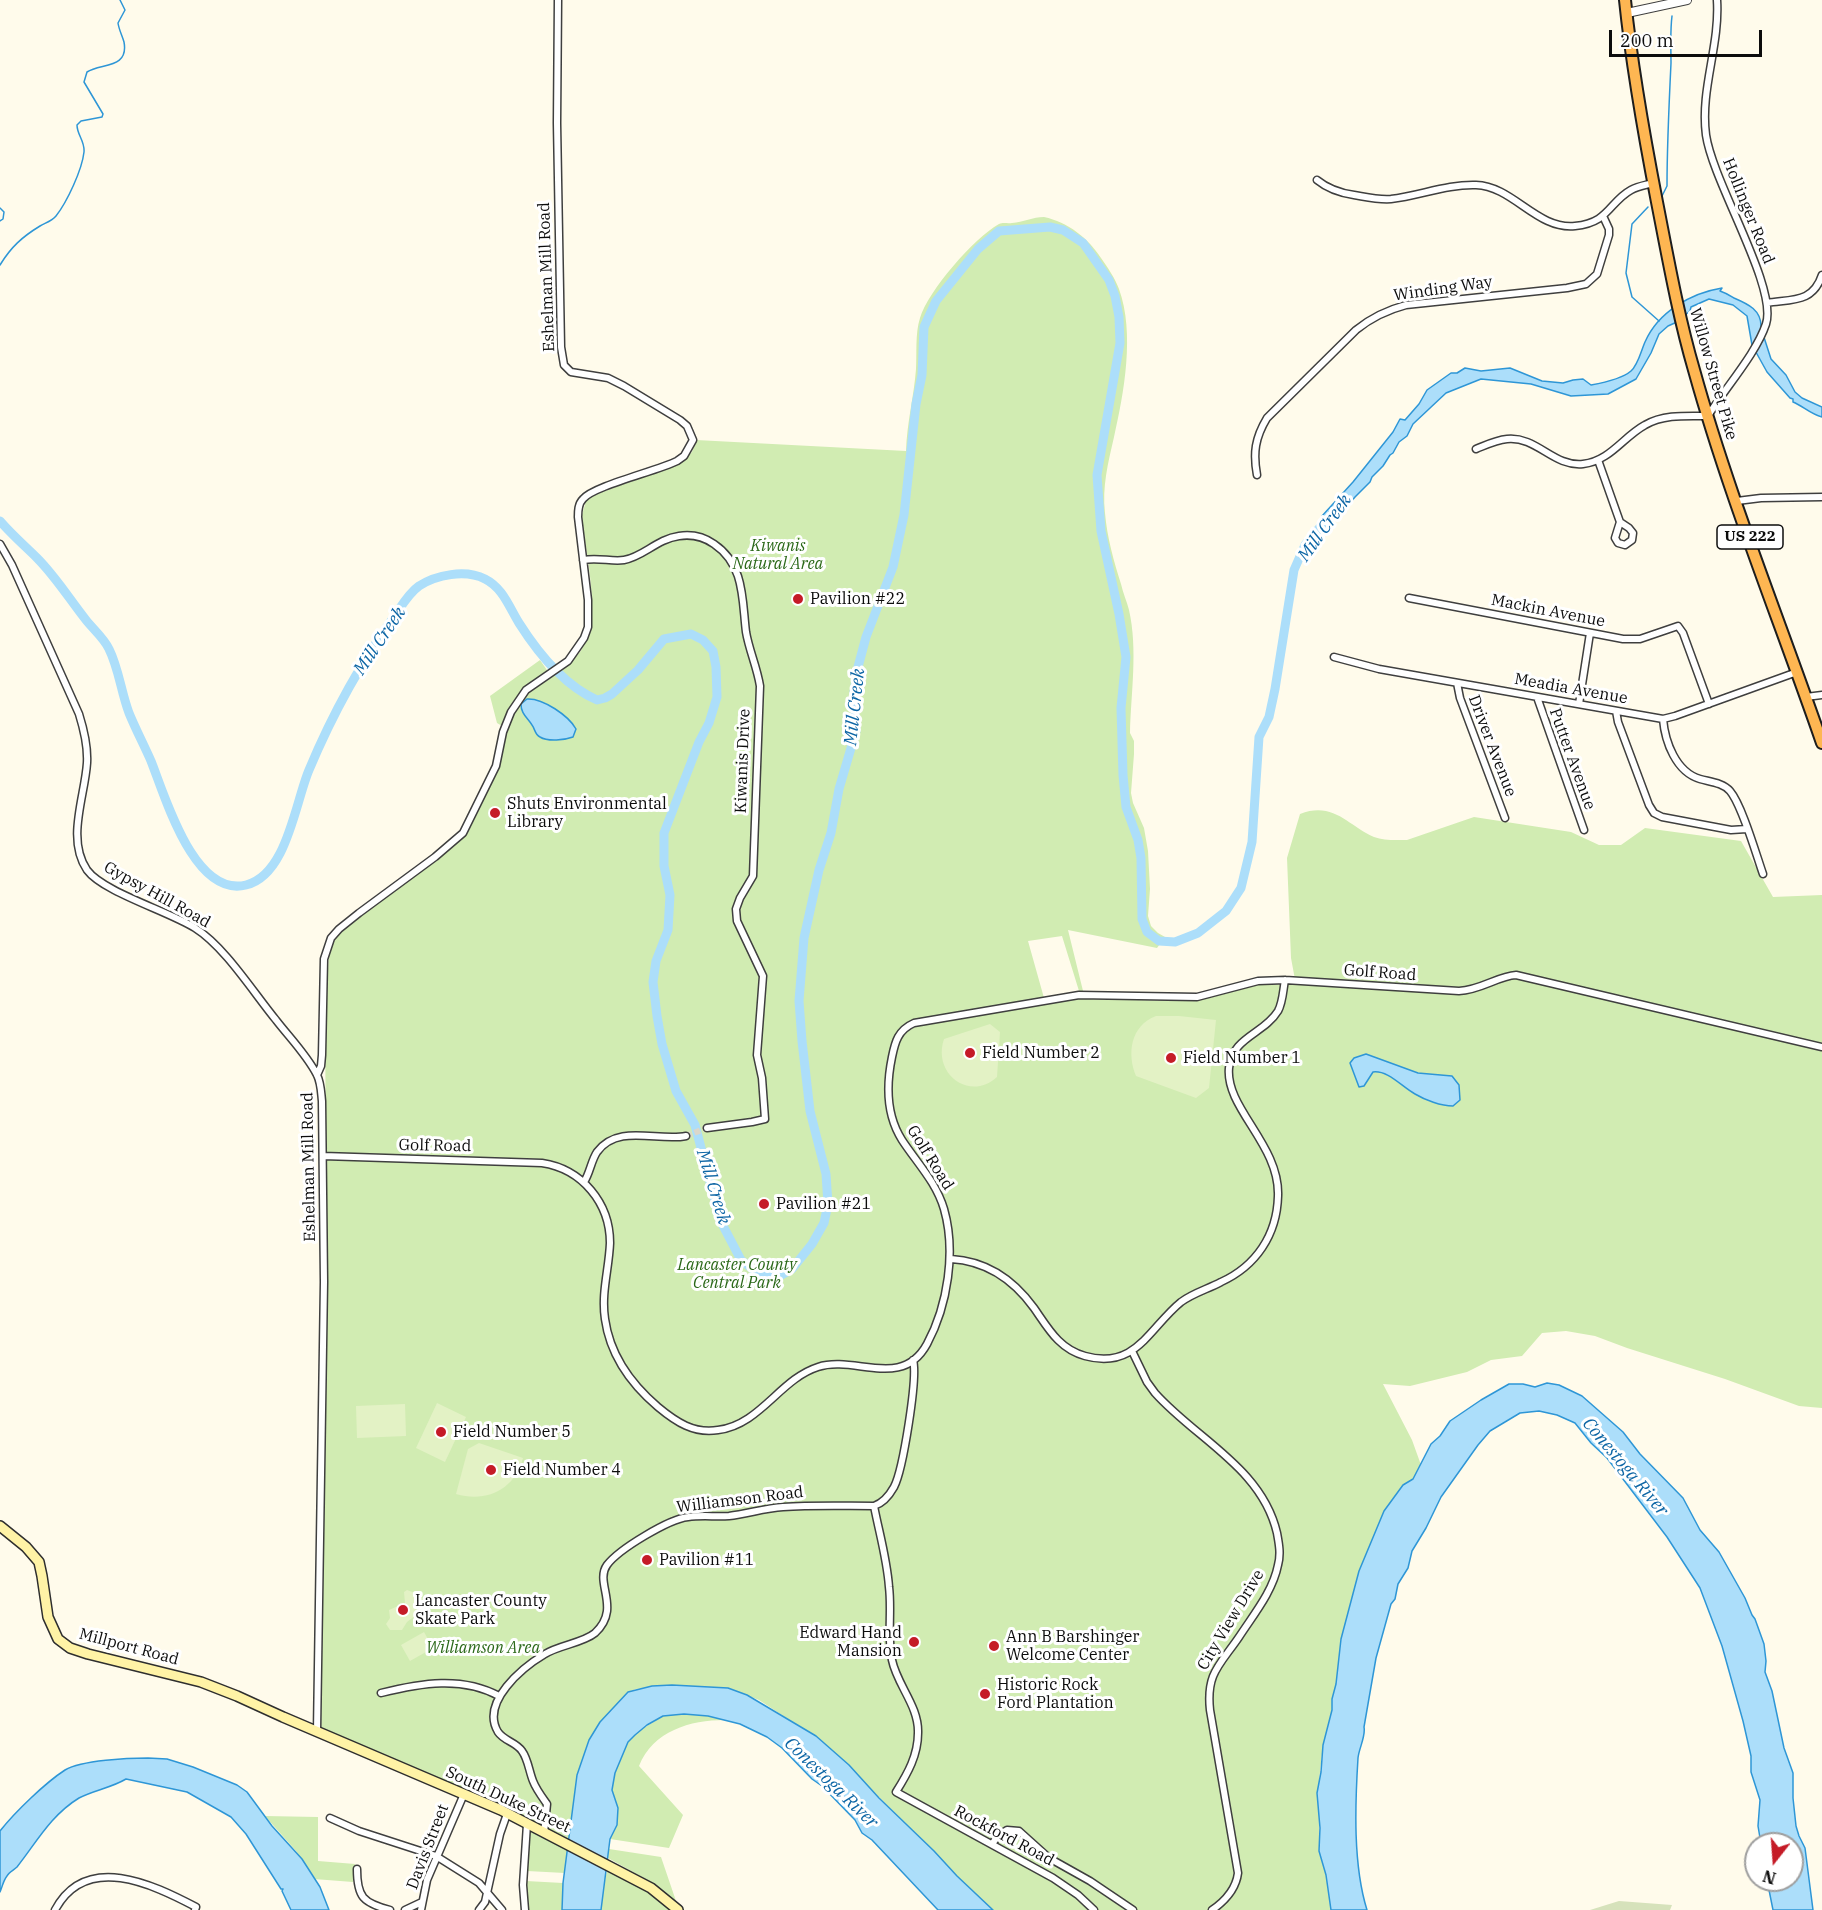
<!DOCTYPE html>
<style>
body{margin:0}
#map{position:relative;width:1822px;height:1910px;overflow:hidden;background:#fffbeb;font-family:"IBM Plex Serif",serif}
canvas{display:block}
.north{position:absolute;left:1744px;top:1832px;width:60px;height:60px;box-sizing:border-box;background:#fff;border:2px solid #9e9e9e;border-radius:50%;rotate:197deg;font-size:16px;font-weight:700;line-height:24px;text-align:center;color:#0c0c0c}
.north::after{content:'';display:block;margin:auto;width:21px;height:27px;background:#c51b27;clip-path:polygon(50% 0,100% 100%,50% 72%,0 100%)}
.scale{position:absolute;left:1609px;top:30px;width:153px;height:27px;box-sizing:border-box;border:3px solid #0c0c0c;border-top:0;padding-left:8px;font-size:18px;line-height:21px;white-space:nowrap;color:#0c0c0c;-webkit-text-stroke:4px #fff;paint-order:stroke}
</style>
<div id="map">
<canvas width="1822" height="1910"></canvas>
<div class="north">N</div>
<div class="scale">200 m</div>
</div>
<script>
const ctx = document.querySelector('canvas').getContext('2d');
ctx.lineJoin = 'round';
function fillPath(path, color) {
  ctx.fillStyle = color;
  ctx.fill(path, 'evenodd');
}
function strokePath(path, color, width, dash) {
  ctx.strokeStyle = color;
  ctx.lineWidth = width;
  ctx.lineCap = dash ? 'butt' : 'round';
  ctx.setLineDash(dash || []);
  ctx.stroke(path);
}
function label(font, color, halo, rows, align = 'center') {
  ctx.font = font + ' "IBM Plex Serif",serif';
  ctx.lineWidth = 6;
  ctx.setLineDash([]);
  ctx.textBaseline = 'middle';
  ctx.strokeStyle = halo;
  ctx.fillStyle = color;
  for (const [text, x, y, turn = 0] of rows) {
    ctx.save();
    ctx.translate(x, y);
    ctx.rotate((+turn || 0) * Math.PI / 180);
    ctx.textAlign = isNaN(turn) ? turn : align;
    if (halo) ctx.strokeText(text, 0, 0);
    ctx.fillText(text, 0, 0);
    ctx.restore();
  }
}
fillPath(new Path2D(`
 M1044,217C1068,222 1088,238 1101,258C1108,268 1115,278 1119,289C1135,333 1124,393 1114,437C1108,463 1102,487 1105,513C1107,537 1114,562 1121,584C1123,593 1127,602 1129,610C1138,650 1131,692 1130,733L1134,741V754L1131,793L1133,803L1144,828L1148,851L1150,889L1148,916L1151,926L1158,933L1165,937L1157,948L1068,930L1085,999L1188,1001L1209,998L1262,984L1296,985L1291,958L1287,858L1300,814C1334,801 1348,826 1374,837C1384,841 1397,840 1407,840L1474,817L1571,832L1599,845H1621L1645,828L1741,841L1773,897L1822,895V1408L1799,1406L1725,1379L1627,1348L1595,1336L1566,1331L1542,1333L1522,1356L1491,1360L1467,1372L1410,1386L1383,1384L1412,1440L1421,1465L1413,1479L1403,1485L1384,1511L1359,1571L1341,1639L1336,1684L1332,1699V1710L1323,1745L1319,1781V1851L1326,1875L1331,1910H993L957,1876L934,1851L823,1742L759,1700L728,1688L672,1685L636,1689L628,1692L607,1715L589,1740L586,1748L570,1824L565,1873L527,1871L530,1821L321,1729L326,1160L325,1018L329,953L332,942L339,933L453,847L463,836L472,823L497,773L507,729L497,723L490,696L540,660L551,676C560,669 572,662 580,652C604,620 585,554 582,515L586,501L594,495L679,464L692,452L696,440L906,451C907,422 914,396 916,369C917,352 915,334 920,318C928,291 974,238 999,224C1004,222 1007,224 1012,223C1023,222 1033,217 1044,217ZM1062,936L1079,991L1044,998L1028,941Z
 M684,1714L708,1716L725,1720C690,1720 653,1731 639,1766L683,1815L669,1848L610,1839L617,1825L618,1808L612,1790L615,1773L628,1742L639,1731L663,1716Z
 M265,1816L318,1817V1861L355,1864L353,1882L314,1879L296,1851Z
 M609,1849L661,1857L676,1901L651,1882L608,1858Z
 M607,1871L651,1893L672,1910H601V1900Z
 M526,1881L563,1883L562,1910H528Z`), '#d1ecb2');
fillPath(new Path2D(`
 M1619,1901L1672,1905L1670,1910H1590Z`), '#d6e2bb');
fillPath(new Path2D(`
 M1156,1016H1179L1216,1020L1209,1088L1196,1098L1136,1076C1127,1054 1130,1026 1156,1016Z
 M990,1024L1000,1032L997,1077C970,1102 932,1074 944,1039Z
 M437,1403L466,1417L445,1462L416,1448Z
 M405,1404L406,1436L357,1438L356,1406Z
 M479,1443L523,1458C515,1489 487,1503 456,1494L468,1449Z
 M407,1590L415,1593L416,1615L407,1622L402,1630H390L386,1624L390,1618L389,1610L405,1603L404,1592Z
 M424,1632L433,1648L410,1661L401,1645Z`), '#e3f2c5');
const water = new Path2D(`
 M1722,288L1720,291C1726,293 1729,295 1734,298C1748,304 1762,310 1761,328L1771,359L1786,375L1795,392L1802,398L1822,407V417C1810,414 1803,406 1793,402V399L1790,398L1767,372L1752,345L1747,316L1733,305L1709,299L1691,307L1690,311L1677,322L1668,326L1659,334L1651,353L1636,379L1608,394L1571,396L1531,384L1481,379L1446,393L1413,424L1407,436L1399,442L1393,453L1390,455L1383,466L1372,477L1370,482L1355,497L1339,516L1333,520L1329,527L1322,516L1353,482L1393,432L1400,419L1405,420L1419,404L1427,390L1451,373H1457L1465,368L1481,371L1510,368L1542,381L1563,383L1573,380L1583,379L1591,385C1602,383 1623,378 1631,371C1638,365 1641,351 1645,342C1658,312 1691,293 1722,288Z
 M527,699C543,698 569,716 576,729L573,737C565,740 548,742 540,737C535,735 535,729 532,725C527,717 521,714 521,704Z
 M1366,1054L1418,1073L1452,1076L1459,1085L1460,1100L1453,1106C1441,1106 1425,1100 1415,1094C1402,1087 1388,1070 1373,1072L1364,1086L1359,1087L1350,1063L1354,1058Z
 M1547,1383L1559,1385L1582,1396L1623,1432L1640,1454L1683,1498L1700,1530L1719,1552L1745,1598L1752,1615L1755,1619L1764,1644L1766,1661L1765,1672L1772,1691L1784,1748L1793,1773V1798L1796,1826L1799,1836L1805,1848L1813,1910H1773L1767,1880H1792V1844H1761L1758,1826L1760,1800L1751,1772V1756L1743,1721L1722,1646L1700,1588L1667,1537L1607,1458L1591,1443L1575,1423L1557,1415L1539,1411L1520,1413L1490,1431L1478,1445L1441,1497L1426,1528L1412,1551L1408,1568L1398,1584L1395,1599L1391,1604L1376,1658L1364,1727C1366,1736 1359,1748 1358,1758C1355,1806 1353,1865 1367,1910H1331L1326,1875L1319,1851L1320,1828L1317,1793L1321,1772L1323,1745L1332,1710V1699L1336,1684L1341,1639L1359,1571L1384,1511L1403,1485L1413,1479L1431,1444L1440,1436L1450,1421L1481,1400L1509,1384H1523L1535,1387Z
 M672,1685L728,1688L747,1695L816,1736L849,1765L879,1798L934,1851L957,1876L993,1910H938L872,1840L862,1833L855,1820L822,1786L812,1779L782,1748L767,1737L740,1724L708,1716L684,1714L663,1716L647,1725L635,1735L628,1742L615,1773L612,1790L618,1808L617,1825L610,1839L601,1910H562L563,1883L577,1775L589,1740L600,1722L628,1692L652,1686Z
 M148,1758L167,1759L193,1767L237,1785L247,1792L272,1826L302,1859L320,1887L329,1910H291L282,1891L283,1889H281L246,1834L231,1817L187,1792L126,1779C111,1788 94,1790 79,1798C51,1815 36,1843 17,1867C14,1870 9,1872 7,1876C3,1881 2,1888 0,1892V1831C15,1812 45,1783 65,1770C82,1760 129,1758 148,1758Z`);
fillPath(water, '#acdefa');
strokePath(water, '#2e96d6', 1.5);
strokePath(new Path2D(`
 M1662,196L1667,186C1667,145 1669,104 1671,63C1671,47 1670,32 1672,16
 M1648,207L1632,224L1626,273L1632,297L1659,321
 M0,208L4,212L3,219L0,221
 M0,265C11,247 22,237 40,226C45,223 52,221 56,216C67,202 82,170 84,152C85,141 77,135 77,125L81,121L102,117L103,114L84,82L87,72C101,63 129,69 124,42C122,35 119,30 118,23L125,10L120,0`), '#2e96d6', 1.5);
strokePath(new Path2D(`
 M0,521C12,535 25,546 37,558C56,577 70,600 86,620C93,629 104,638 109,649C119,669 121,692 129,713C136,730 144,745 151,761C165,796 194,898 246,885C287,875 295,803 309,770C332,715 361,662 396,614C402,605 409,593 419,586C436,575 465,569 485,579C503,588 509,607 519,623C538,653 563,685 597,700L605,698L612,694L638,670L664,639L691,634L703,640L713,651L716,667L717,697L709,723L699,742L664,833V866L670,895L668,930L656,961L653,982L657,1016L662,1044L676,1091L695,1125L720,1220L741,1260L760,1275L776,1278L792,1269L812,1244L824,1223L828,1204L826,1174L810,1111L802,1041L799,1001L804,938L819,870L831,833L839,789L856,731L854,692L858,667L866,637L893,567L904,515L916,404L922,375L924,327L936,301L978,249L999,231L1050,227L1063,230L1083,243L1109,280L1115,296L1119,317L1120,343L1097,475L1101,531L1119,614L1126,657L1121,708L1123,775L1126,807L1138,840L1141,858L1142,919L1147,932L1159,941L1175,942L1198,933L1226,911L1241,888L1252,842L1259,737L1269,717L1275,689L1294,570L1305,545L1332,513`), '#acdefa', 9);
strokePath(new Path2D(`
 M686,1136L707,1128`), '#dbd7ca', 6, [6, 3]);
const minor = new Path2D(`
 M1317,180C1328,189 1340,193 1354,195C1366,197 1378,200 1391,199C1419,196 1447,184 1476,185C1513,186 1537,230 1575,226C1609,223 1609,202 1631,190C1638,186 1646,185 1653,183
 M1767,303C1792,299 1813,303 1822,275
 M1476,449C1486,445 1496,440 1507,439C1537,436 1553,467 1583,464C1610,461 1623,437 1645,425C1664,414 1687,416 1708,416C1725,388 1756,354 1766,324C1778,287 1713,183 1706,135C1700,89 1720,46 1717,0
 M1598,460L1620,522L1629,528L1633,533L1632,540L1625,545L1618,543L1615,538L1620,522
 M1257,475C1253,453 1255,438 1267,418L1356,330C1372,317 1387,310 1406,305L1567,288L1586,284L1597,274L1609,235V229L1603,216
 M1737,501L1761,498L1822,497
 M0,544L12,565L79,714C84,730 88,746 87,763C85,796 66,839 87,870C103,892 168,911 195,928C225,947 253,992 276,1020C289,1037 307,1055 317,1075C321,1083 321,1092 322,1101L324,1282L317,1731
 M583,560C599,557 611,562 624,560C643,557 657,539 679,536C692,534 704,537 714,544C745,565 742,600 746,632C749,650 757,667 760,686L753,876L740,898L736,909L737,921L763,976L757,1055L762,1078L765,1119L752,1122L707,1128
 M1409,598L1623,639H1640L1678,626L1683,633L1709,704
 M1334,657L1379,669L1663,719L1675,716L1797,672
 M1457,683L1460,698L1505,818
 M1537,697L1584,830
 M1806,697L1822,695
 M1579,704L1590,633
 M1616,711L1618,722L1649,805L1654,813L1662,817L1731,830L1747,829
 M1663,719C1665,742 1676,772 1700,779C1711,782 1723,783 1730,791C1742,805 1756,854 1763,874
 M317,1075L321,1066L322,1055L324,959L331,938L339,929L359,913L435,857L463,833L496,766L503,732L511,712L526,690L568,661L584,638L588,627V600L578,517C578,511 578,504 583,499C593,486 657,471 677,461L684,456L693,440L687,426L680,420L624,386L608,378L571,372L564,365L561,347L557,123L558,0
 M323,1156L542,1163C582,1169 610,1203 610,1243C609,1269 601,1293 605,1319C610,1355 631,1384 658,1407C676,1422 694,1434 718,1430C760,1425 780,1379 818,1367C855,1355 902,1390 927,1344C948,1305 956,1251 944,1209C936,1182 917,1163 902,1140C886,1115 886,1086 892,1057C895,1042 898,1030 914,1023L1079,995L1197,997L1258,981L1285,980L1459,991C1481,990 1498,976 1516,975L1822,1047
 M584,1182C590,1173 591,1161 597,1152C618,1123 658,1142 686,1136
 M951,1259C986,1261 1013,1279 1034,1308C1048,1328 1059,1349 1085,1356C1136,1370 1149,1328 1181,1302C1193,1293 1208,1289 1221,1282C1256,1266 1277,1235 1278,1196C1280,1145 1225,1108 1229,1068C1232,1037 1264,1034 1278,1011C1283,1002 1283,990 1285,980
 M1132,1351L1147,1382L1155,1393C1196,1439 1262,1468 1277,1533C1279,1544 1281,1554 1278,1565C1273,1591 1254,1614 1239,1637C1220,1665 1206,1673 1210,1710L1238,1873C1236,1889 1225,1901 1212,1910
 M874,1506C883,1503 889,1496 894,1487C903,1470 918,1377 913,1360
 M381,1693C421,1683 462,1676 499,1696
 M330,1818L359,1831L436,1856L479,1883L502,1910
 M544,1833L547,1804C542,1797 536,1789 533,1781C529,1771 528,1759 522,1751C516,1742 504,1741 498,1732C480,1702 523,1667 545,1654C559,1645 583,1643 595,1633C622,1608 594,1583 607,1565C619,1549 669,1519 688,1517C702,1515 716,1517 729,1516C747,1514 765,1508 783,1507C813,1505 843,1506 874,1506C879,1532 887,1559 889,1587C892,1611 887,1636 892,1660C897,1685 919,1706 918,1733C918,1755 908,1773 896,1792L1053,1878L1078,1895L1094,1910
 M992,1844L998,1836L1007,1830L1019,1831L1049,1858L1090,1881L1133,1910
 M357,1869C357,1897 363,1903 390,1910
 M55,1910C86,1852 152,1884 196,1907L195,1910
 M405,1910L422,1902
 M421,1910L427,1880L464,1794
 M479,1910L485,1902L500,1834L507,1814
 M525,1910L523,1885L527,1824`);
const tertiary = new Path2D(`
 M1627,13L1687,0`);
const secondary = new Path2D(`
 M0,1526L26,1547L39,1562L42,1576L48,1617L58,1639L70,1648L88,1654L201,1682L237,1696L283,1717L501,1810L651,1888L678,1910`);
const trunk = new Path2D(`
 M1625,0C1632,68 1644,135 1657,202C1668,258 1678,315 1694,370C1729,496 1779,619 1822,743`);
strokePath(minor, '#3f3f3f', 9);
strokePath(tertiary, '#3f3f3f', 10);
strokePath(secondary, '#2e2e2e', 12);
strokePath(trunk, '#1d1d1d', 14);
strokePath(minor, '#fff', 6);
strokePath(tertiary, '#fff', 8);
strokePath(secondary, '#fff3a6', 9);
strokePath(trunk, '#feb652', 10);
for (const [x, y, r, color] of [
 [798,599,6,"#c51b27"],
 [495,813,6,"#c51b27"],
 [970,1053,6,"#c51b27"],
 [1171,1058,6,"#c51b27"],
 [764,1204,6,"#c51b27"],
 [441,1432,6,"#c51b27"],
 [491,1470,6,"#c51b27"],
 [647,1560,6,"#c51b27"],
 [403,1610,6,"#c51b27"],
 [914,1642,6,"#c51b27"],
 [994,1646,6,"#c51b27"],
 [985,1694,6,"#c51b27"]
]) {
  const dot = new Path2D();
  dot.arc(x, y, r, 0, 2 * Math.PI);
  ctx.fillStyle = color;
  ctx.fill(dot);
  strokePath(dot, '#fff', 2);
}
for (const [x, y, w] of [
 [1750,537,66]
]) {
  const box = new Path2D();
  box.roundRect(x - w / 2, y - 12, w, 24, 4.5);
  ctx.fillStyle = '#fff';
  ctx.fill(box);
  strokePath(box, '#0c0c0c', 1.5);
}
label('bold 15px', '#0c0c0c', null, [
 ["US 222",1750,537]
]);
label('16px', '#0c0c0c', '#fff', [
 ["Hollinger Road",1748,211,68],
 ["Eshelman Mill Road",547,277,-92],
 ["Winding Way",1443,289,-8],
 ["Willow Street Pike",1713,374,74],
 ["Mackin Avenue",1548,611,11],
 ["Meadia Avenue",1571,689,10],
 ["Driver Avenue",1492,746,69],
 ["Putter Avenue",1572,759,70],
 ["Kiwanis Drive",743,761,-88],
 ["Gypsy Hill Road",157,895,29],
 ["Golf Road",1380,973,4],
 ["Golf Road",435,1146,1],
 ["Golf Road",930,1158,58],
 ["Eshelman Mill Road",309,1167,-91],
 ["Williamson Road",740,1500,-7],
 ["City View Drive",1231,1620,-59],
 ["Millport Road",129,1647,15],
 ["South Duke Street",508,1800,25],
 ["Rockford Road",1004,1836,28],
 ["Davis Street",428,1847,-69]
]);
label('italic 16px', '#2a6818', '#fff', [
 ["Kiwanis",778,546],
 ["Natural Area",778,564],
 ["Lancaster County",737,1265],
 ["Central Park",737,1283],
 ["Williamson Area",483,1648]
]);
label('16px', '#0c0c0c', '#fff', [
 ["Pavilion #22",810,599],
 ["Shuts Environmental",507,804],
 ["Library",507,822],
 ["Field Number 2",982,1053],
 ["Field Number 1",1183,1058],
 ["Pavilion #21",776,1204],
 ["Field Number 5",453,1432],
 ["Field Number 4",503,1470],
 ["Pavilion #11",659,1560],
 ["Lancaster County",415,1601],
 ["Skate Park",415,1619],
 ["Edward Hand",902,1633,"right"],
 ["Mansion",902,1651,"right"],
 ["Ann B Barshinger",1006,1637],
 ["Welcome Center",1006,1655],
 ["Historic Rock",997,1685],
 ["Ford Plantation",997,1703]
], 'left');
label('italic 18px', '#0d66a5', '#fff', [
 ["Mill Creek",1325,528,-54],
 ["Mill Creek",380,641,-56],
 ["Mill Creek",855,707,-84],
 ["Mill Creek",713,1187,73],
 ["Conestoga River",1625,1467,50],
 ["Conestoga River",831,1783,44]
]);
</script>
